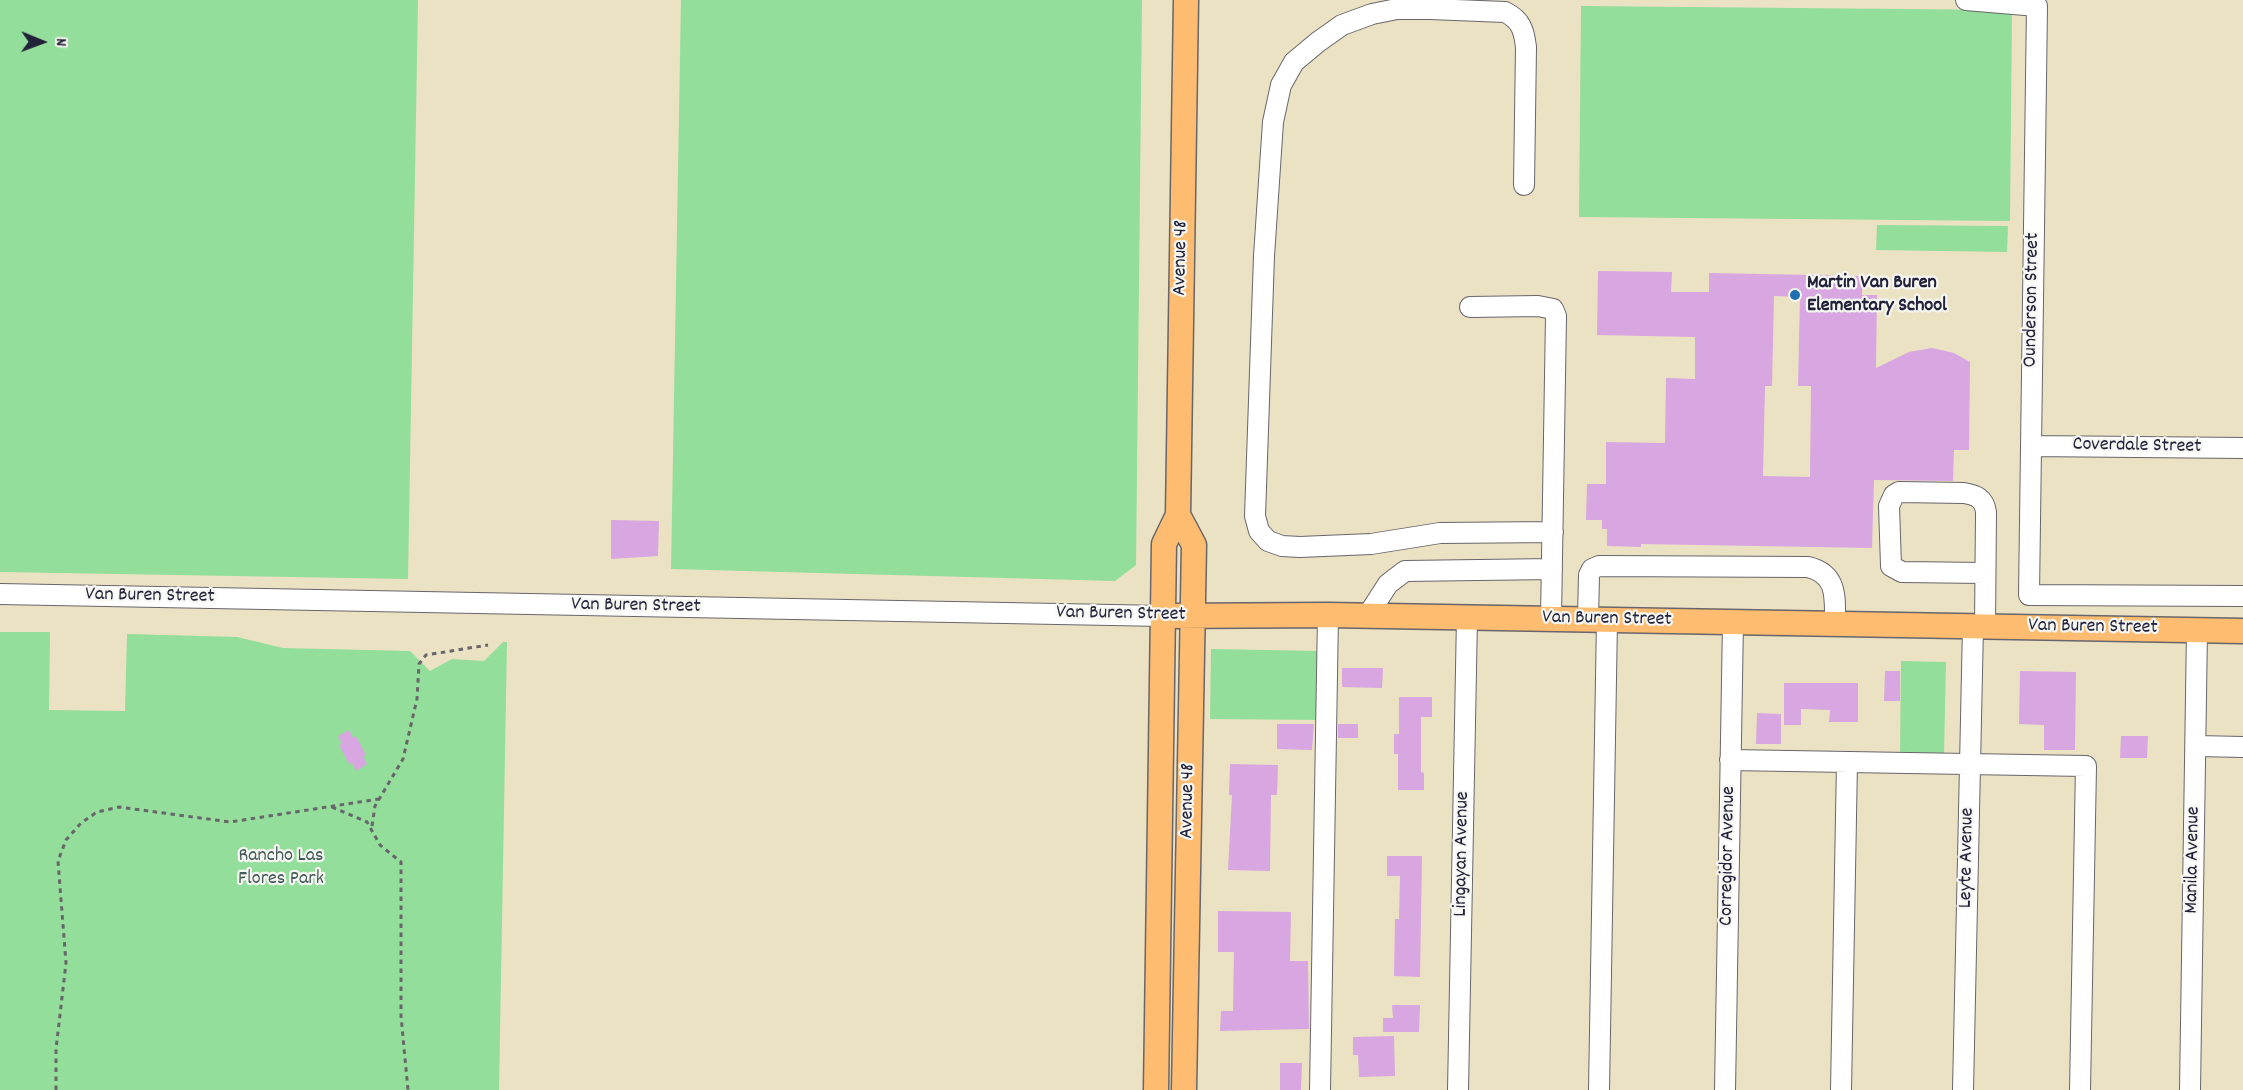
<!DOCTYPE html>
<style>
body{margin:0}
#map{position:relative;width:2243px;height:1090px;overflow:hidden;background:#ebe2c3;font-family:Dekko,sans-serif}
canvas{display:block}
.north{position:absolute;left:12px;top:12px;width:60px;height:60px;-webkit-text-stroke:4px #f6f6f2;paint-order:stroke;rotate:91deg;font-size:16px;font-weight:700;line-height:24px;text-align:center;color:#22223b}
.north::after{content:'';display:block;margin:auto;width:21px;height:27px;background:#22223b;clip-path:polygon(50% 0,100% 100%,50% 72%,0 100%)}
</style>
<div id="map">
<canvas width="2243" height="1090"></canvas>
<div class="north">N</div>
</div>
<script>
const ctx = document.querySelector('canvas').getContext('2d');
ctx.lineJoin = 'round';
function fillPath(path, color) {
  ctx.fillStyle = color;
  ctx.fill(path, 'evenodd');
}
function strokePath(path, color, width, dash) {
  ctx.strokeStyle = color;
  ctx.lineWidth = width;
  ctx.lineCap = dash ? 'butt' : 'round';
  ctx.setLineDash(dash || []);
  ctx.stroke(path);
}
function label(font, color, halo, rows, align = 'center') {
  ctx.font = font + ' Dekko,sans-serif';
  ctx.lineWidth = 4.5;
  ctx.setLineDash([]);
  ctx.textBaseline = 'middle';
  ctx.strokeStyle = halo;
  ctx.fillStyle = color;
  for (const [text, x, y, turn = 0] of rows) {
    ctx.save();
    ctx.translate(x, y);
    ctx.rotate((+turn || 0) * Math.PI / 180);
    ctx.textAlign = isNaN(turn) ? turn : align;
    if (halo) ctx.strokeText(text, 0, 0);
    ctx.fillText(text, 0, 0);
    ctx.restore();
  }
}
fillPath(new Path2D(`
 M0,0H418L408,579L0,572Z
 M681,0H1142L1136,565L1115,581L671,569Z
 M1581,6L2012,10L2010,221L1579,217Z
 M1877,225L2008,226L2007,252L1876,250Z
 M0,632H50L49,710L125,711L127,634L237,637L283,648L410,651L430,671L452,659L484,661L503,642H507L499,1090H0Z
 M1211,649L1320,651L1319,720L1210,719Z
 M1901,661L1946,662L1944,755H1900Z`), '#93de9a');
fillPath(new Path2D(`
 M1598,271L1672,272L1671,292H1709V273L1863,276L1862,295H1877L1876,368L1909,352L1932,348L1954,353L1970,362L1969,450H1954L1953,481L1874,480L1872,548L1641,544V547L1607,546V529H1602V520H1586L1587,484H1606V442L1665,443L1666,378L1695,379V337L1597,335ZM1774,296L1800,297L1798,386H1811L1810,477L1763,476L1765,386H1772Z
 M611,520L659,521L658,556L611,559Z
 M1342,668H1383L1382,688L1342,687Z
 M1885,671H1900V701H1884Z
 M2020,671L2076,672L2075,750H2044V725L2019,724Z
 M1784,683H1858V722H1829L1830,710L1801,709V725H1784Z
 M1399,697H1432V717H1421V772L1424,773V790H1398V754H1394V734H1399Z
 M1757,713L1781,714V744H1756Z
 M1277,724H1314L1312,750L1277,749Z
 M1338,724H1358V738H1338Z
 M349,730L353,738L356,736L366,755L363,756L367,764L356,771L352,763L349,764L339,745L342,744L338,736Z
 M2121,736H2148L2147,758H2120Z
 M1230,764L1278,765L1277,795H1271L1270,871L1228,870L1232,795H1229Z
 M1387,856H1422L1420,977L1394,976L1395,919H1399L1400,876H1387Z
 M1218,911L1291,912L1290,961H1308L1309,1029L1220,1031L1221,1011H1233L1234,952H1218Z
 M1392,1005H1420L1419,1032H1383V1018H1393Z
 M1394,1036L1395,1076L1359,1077L1358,1055H1353V1037Z
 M1280,1063H1302L1301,1090H1280Z`), '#d8a6e0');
const minor = new Path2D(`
 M1966,0L2037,6L2029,595L2243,596
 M1524,185L1526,47C1524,30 1521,20 1505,12L1430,9H1397L1372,14L1342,25L1318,42L1294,62L1281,85L1273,122L1264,256L1255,516L1259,531L1268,541L1282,546L1300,547L1371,544L1440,533L1553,532
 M1470,307L1538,306L1553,309L1556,316L1551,619
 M2031,446L2243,448
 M0,594L1164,616
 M1368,615L1388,584L1405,571L1552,569
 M1588,619L1589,575L1592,569L1599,566L1808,567C1838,574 1835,598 1835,624
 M1985,626L1986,512C1984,498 1976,495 1964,493L1899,492L1894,495L1889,506L1891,566L1902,572L1985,573
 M2196,746L2243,747
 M1730,760L2086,766L2080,1090
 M1320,1090L1328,615
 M1458,1090L1467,617
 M1599,1090L1607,620
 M1725,1090L1733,622
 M1841,1090L1847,762
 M1963,1090L1973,626
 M2190,1090L2197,630`);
const major = new Path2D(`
 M1178,515L1194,545L1184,1090
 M1164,616L1328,615L2243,631
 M1156,1090L1164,544L1178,515L1186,0`);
strokePath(minor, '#68656b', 22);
strokePath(major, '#68656b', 27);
strokePath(new Path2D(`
 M332,807L367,822L380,845L401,862V1016L408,1090
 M372,826L375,806L403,759L417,699L419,664L426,655L488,645
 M56,1090V1049L66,963L58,861L66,840L81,823L97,812L119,807L230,822L379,799`), '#68656b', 3, [4.5, 4.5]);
strokePath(minor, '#fff', 20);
strokePath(major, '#febc70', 24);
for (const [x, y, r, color] of [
 [1795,295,6,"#1f6fb2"]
]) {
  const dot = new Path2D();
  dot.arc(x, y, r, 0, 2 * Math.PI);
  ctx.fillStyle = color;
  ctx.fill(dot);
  strokePath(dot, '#f6f6f2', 2);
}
label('20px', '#22223b', '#f6f6f2', [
 ["Avenue 48",1182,258,-89],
 ["Ounderson Street",2033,300,-89],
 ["Coverdale Street",2137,447,1],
 ["Van Buren Street",150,597,1],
 ["Van Buren Street",636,607,1],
 ["Van Buren Street",1121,615,1],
 ["Van Buren Street",1607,620,1],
 ["Van Buren Street",2093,628,1],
 ["Avenue 48",1189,801,-89],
 ["Lingayan Avenue",1463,854,-89],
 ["Corregidor Avenue",1729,856,-89],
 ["Leyte Avenue",1968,858,-89],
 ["Manila Avenue",2194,860,-89]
]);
label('bold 20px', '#22223b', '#f6f6f2', [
 ["Martin Van Buren",1807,284],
 ["Elementary School",1807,307]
], 'left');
label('20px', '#445a58', '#f6f6f2', [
 ["Rancho Las",281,857],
 ["Flores Park",281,880]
]);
</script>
